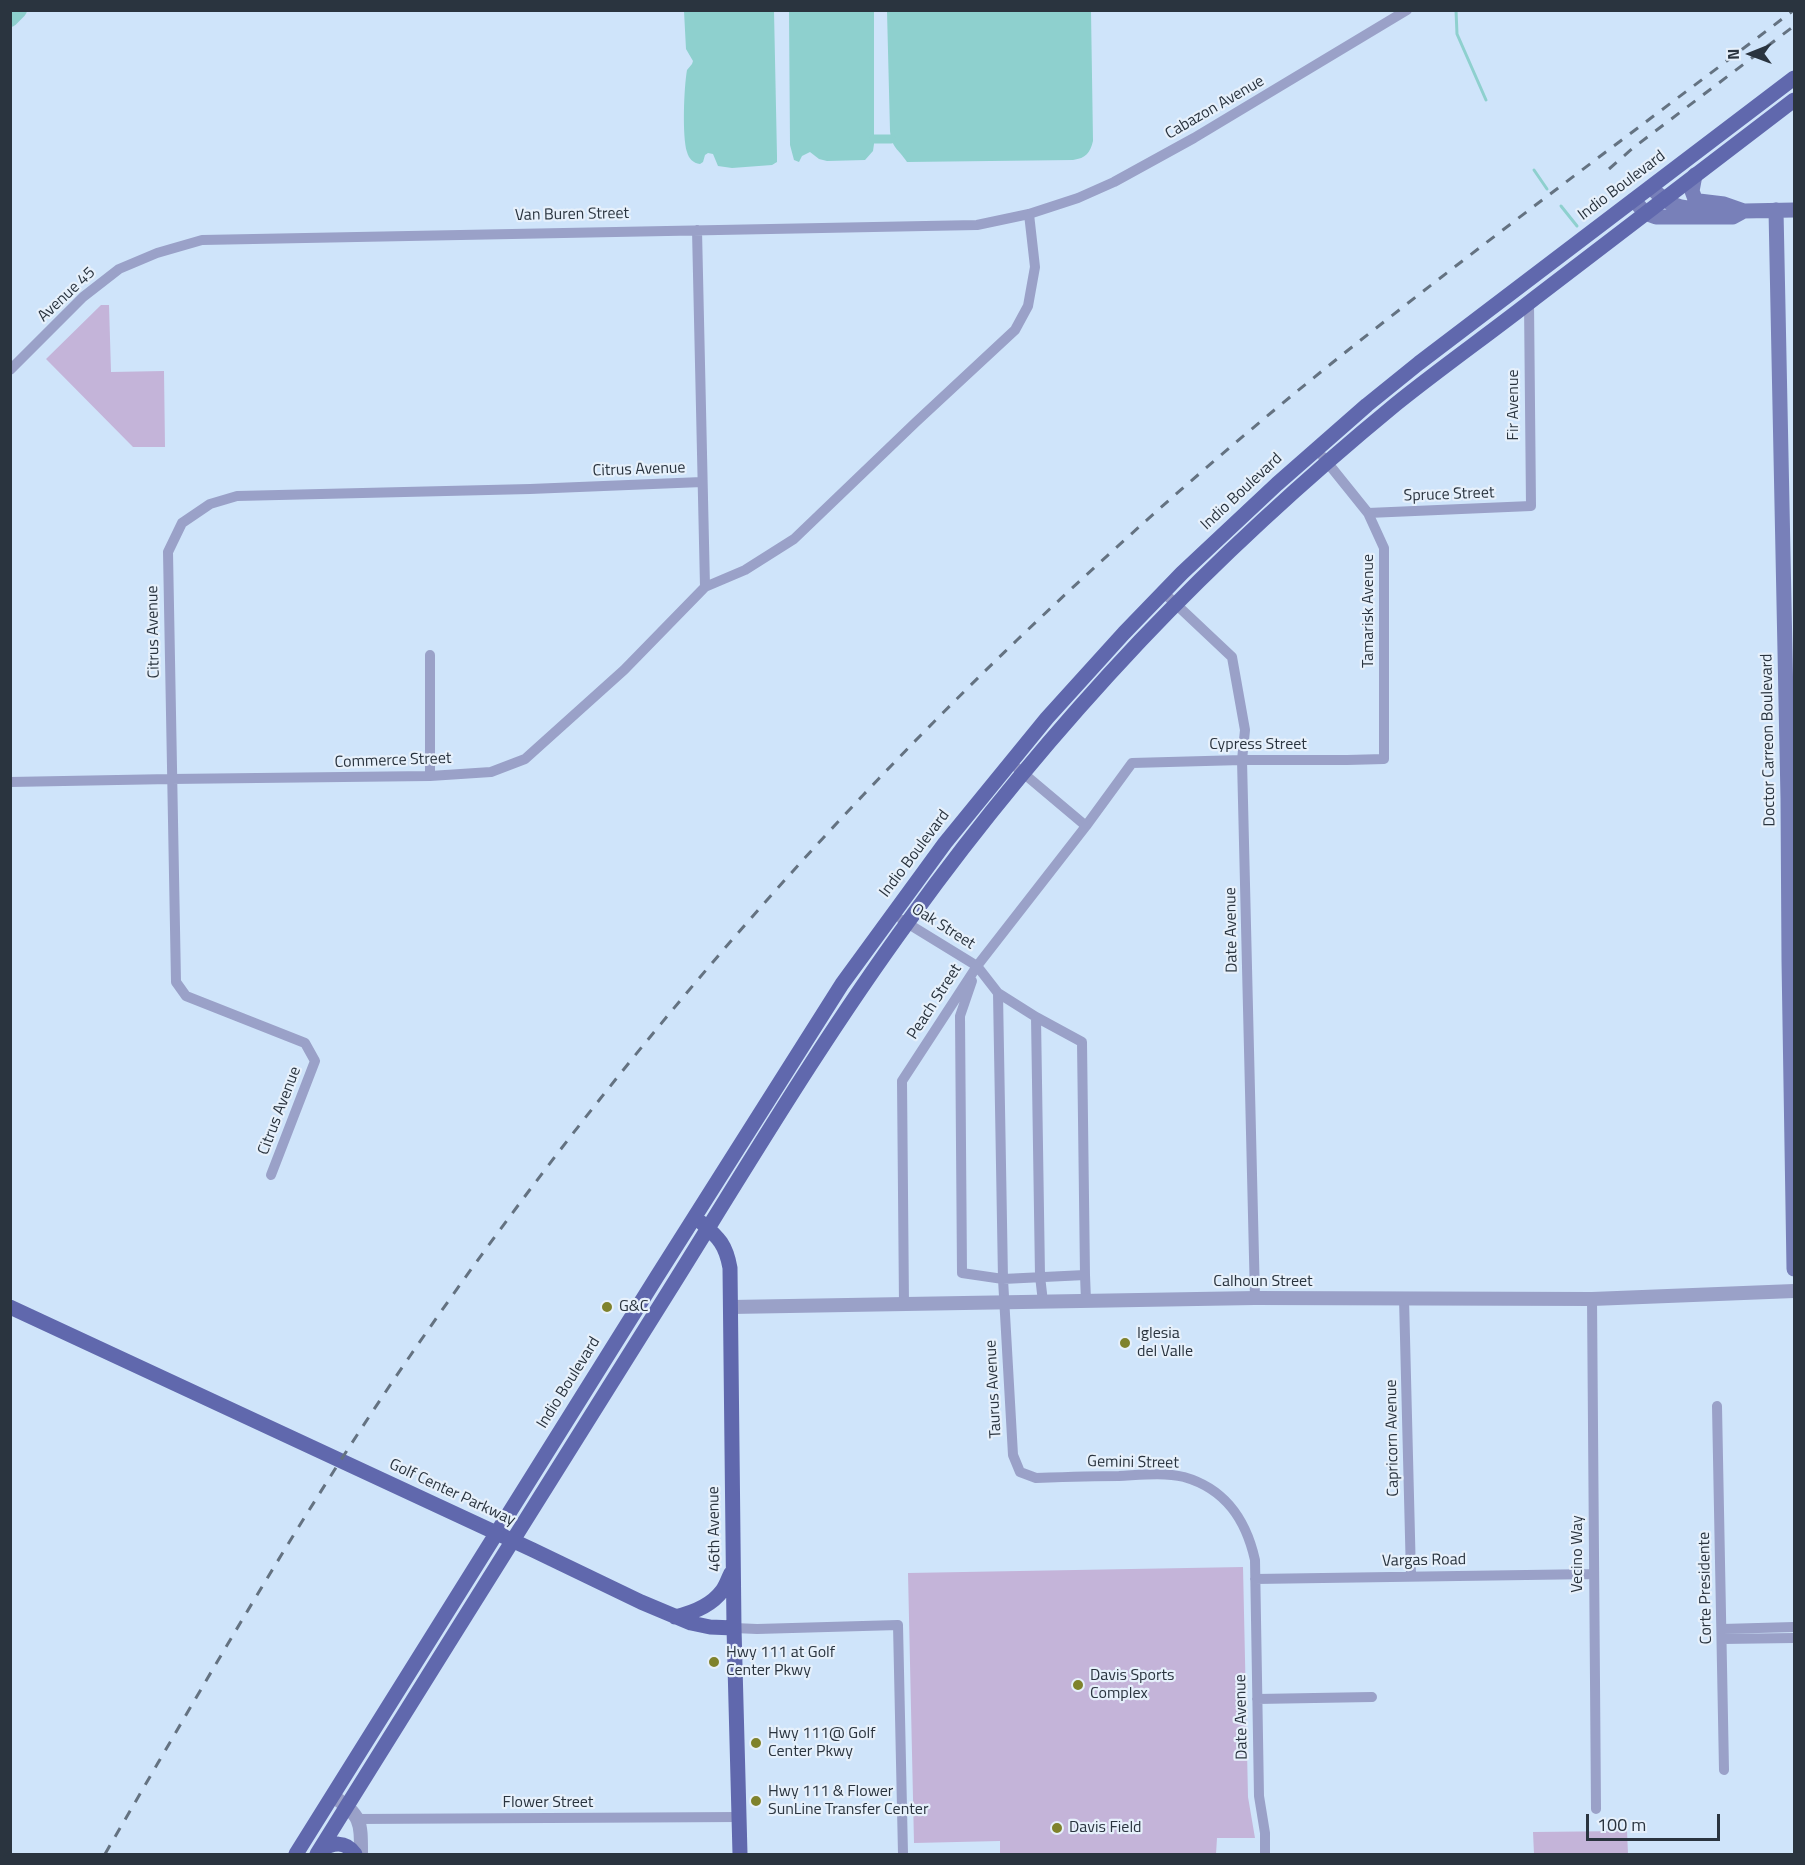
<!DOCTYPE html>
<style>
body{margin:0}
#map{position:relative;width:1805px;height:1865px;overflow:hidden;background:#cfe4fa;font-family:"Titillium Web",sans-serif}
canvas{display:block}
.frame{position:absolute;inset:0;border:12px solid #2a343f;pointer-events:none}
.north{position:absolute;left:1721px;top:24px;width:60px;height:60px;-webkit-text-stroke:4px #e6f0fb;paint-order:stroke;rotate:269deg;font-size:16px;font-weight:700;line-height:24px;text-align:center;color:#2a343f}
.north::after{content:'';display:block;margin:auto;width:21px;height:27px;background:#2a343f;clip-path:polygon(50% 0,100% 100%,50% 72%,0 100%)}
.scale{position:absolute;left:1586px;top:1814px;width:134px;height:27px;box-sizing:border-box;border:3px solid #2a343f;border-top:0;padding-left:8px;font-size:18px;line-height:21px;white-space:nowrap;color:#2a343f;-webkit-text-stroke:4px #e6f0fb;paint-order:stroke}
</style>
<div id="map">
<canvas width="1805" height="1865"></canvas>
<div class="frame"></div>
<div class="north">N</div>
<div class="scale">100 m</div>
</div>
<script>
const ctx = document.querySelector('canvas').getContext('2d');
ctx.lineJoin = 'round';
function fillPath(path, color) {
  ctx.fillStyle = color;
  ctx.fill(path, 'evenodd');
}
function strokePath(path, color, width, dash) {
  ctx.strokeStyle = color;
  ctx.lineWidth = width;
  ctx.lineCap = dash ? 'butt' : 'round';
  ctx.setLineDash(dash || []);
  ctx.stroke(path);
}
function label(font, color, halo, rows, align = 'center') {
  ctx.font = font + ' "Titillium Web",sans-serif';
  ctx.lineWidth = 4.5;
  ctx.setLineDash([]);
  ctx.textBaseline = 'middle';
  ctx.strokeStyle = halo;
  ctx.fillStyle = color;
  for (const [text, x, y, turn = 0] of rows) {
    ctx.save();
    ctx.translate(x, y);
    ctx.rotate((+turn || 0) * Math.PI / 180);
    ctx.textAlign = isNaN(turn) ? turn : align;
    if (halo) ctx.strokeText(text, 0, 0);
    ctx.fillText(text, 0, 0);
    ctx.restore();
  }
}
fillPath(new Path2D(`
 M101,305H109L111,372L164,371L165,447H133L46,359Z
 M1243,1567L1248,1797L1255,1838H1217L1216,1854H1000V1841L914,1843L908,1573Z
 M1627,1831L1628,1854H1534L1533,1832Z`), '#c4b4d9');
fillPath(new Path2D(`
 M684,11H774L777,156V162L772,165L732,168L718,166L713,154L708,153L705,155L703,162L700,164C693,163 689,159 687,152C682,136 684,87 687,70L692,64L693,61L686,49Z
 M789,11H874V144L873,151L865,160L827,161L819,159L810,152L802,156L799,162L794,160L790,145Z
 M887,11H1091L1093,141C1090,153 1086,158 1073,160L907,162C898,148 892,149 890,131Z`), '#8ed0ce');
strokePath(new Path2D(`
 M1456,10L1457,34L1486,100
 M1534,170L1547,189
 M1561,206L1577,226`), '#8ed0ce', 3);
strokePath(new Path2D(`
 M874,139H891`), '#8ed0ce', 9);
strokePath(new Path2D(`
 M10,19L19,10`), '#8ed0ce', 16);
strokePath(new Path2D(`
 M697,230L705,587
 M10,370L83,297L119,269L157,253L202,240L977,225L1029,214L1078,198L1114,182L1194,138L1407,10
 M1368,513L1531,506L1529,303
 M1163,592L1232,657L1245,730L1242,760L1255,1298
 M1010,762L1086,826
 M430,776V655
 M10,782L171,779L430,776L491,772L525,759L624,670L705,587L745,570L794,539L916,422L1015,330L1028,306L1035,267L1029,214
 M902,920L977,966L998,993L1036,1017L1040,1276L1043,1302
 M972,981L960,1016L962,1273L1003,1279L1085,1275L1082,1042L1036,1017
 M998,993L1003,1279L1013,1455L1020,1472L1036,1478C1064,1477 1092,1476 1119,1476C1140,1475 1163,1472 1184,1477C1226,1489 1246,1520 1255,1560L1259,1796L1265,1833V1854
 M271,1175L315,1061L305,1043L186,996L176,982L168,552L182,523L210,504L237,496L530,489L702,482
 M1085,1275L1086,1301
 M1404,1298L1411,1576
 M1592,1299L1596,1809
 M904,1305L902,1081L977,966L1086,826L1132,763L1242,760H1347L1384,759V548L1368,513L1323,457
 M1717,1406L1724,1770
 M1255,1579L1594,1574
 M734,1628L757,1629L898,1625L903,1854
 M1722,1629L1794,1627
 M1722,1639L1794,1638
 M1257,1699L1372,1697
 M357,1819L740,1817`), '#9aa1c8', 10);
strokePath(new Path2D(`
 M731,1307L1255,1298L1592,1299L1794,1291
 M333,1796C361,1816 361,1820 361,1854`), '#9aa1c8', 14);
strokePath(new Path2D(`
 M1695,175L1692,191L1695,199L1699,201L1724,204L1744,211L1794,210
 M1651,187C1667,205 1679,209 1704,209
 M1634,200L1645,213L1656,217H1733L1744,211
 M1776,210L1788,799L1789,961L1794,1269`), '#7880b9', 15);
strokePath(new Path2D(`
 M702,1223C719,1238 726,1245 730,1268L734,1628L740,1854
 M10,1307L533,1550L641,1602L691,1623L710,1627L734,1628
 M675,1617C692,1613 711,1606 722,1591C726,1586 728,1579 731,1573
 M320,1850C333,1843 345,1840 355,1854
 M296,1854L656,1278L842,984L945,843L1047,718L1124,633L1182,573L1277,484L1367,405L1419,363L1794,78
 M317,1854C434,1666 551,1479 669,1291C747,1166 823,1038 910,919C980,822 1057,729 1140,641C1220,557 1306,478 1396,404C1442,367 1489,334 1535,298C1622,232 1708,166 1794,100`), '#6068ad', 15);
strokePath(new Path2D(`
 M1609,169L1633,148L1794,26
 M105,1854C203,1686 299,1517 410,1356C587,1099 790,858 1016,641C1132,530 1253,424 1380,325C1516,218 1656,115 1794,10`), '#647281', 3, [10, 10]);
for (const [x, y, r, color] of [
 [607,1307,6,"#7f822c"],
 [1125,1343,6,"#7f822c"],
 [714,1662,6,"#7f822c"],
 [1078,1685,6,"#7f822c"],
 [756,1743,6,"#7f822c"],
 [756,1801,6,"#7f822c"],
 [1057,1828,6,"#7f822c"]
]) {
  const dot = new Path2D();
  dot.arc(x, y, r, 0, 2 * Math.PI);
  ctx.fillStyle = color;
  ctx.fill(dot);
  strokePath(dot, '#e6f0fb', 2);
}
label('16px', '#2a343f', '#e6f0fb', [
 ["Cabazon Avenue",1215,108,-30],
 ["Indio Boulevard",1622,186,-37],
 ["Van Buren Street",572,215,-1],
 ["Avenue 45",67,295,-43],
 ["Fir Avenue",1514,405,-90],
 ["Citrus Avenue",639,470,-2],
 ["Indio Boulevard",1242,492,-43],
 ["Spruce Street",1449,495,-2],
 ["Tamarisk Avenue",1369,611,-90],
 ["Citrus Avenue",154,632,-91],
 ["Doctor Carreon Boulevard",1769,740,-91],
 ["Cypress Street",1258,745],
 ["Commerce Street",393,761,-2],
 ["Indio Boulevard",915,854,-53],
 ["Oak Street",943,927,32],
 ["Date Avenue",1232,930,-91],
 ["Peach Street",935,1002,-57],
 ["Citrus Avenue",280,1111,-69],
 ["Calhoun Street",1263,1282],
 ["Indio Boulevard",569,1383,-58],
 ["Taurus Avenue",994,1389,-93],
 ["Capricorn Avenue",1393,1438,-91],
 ["Gemini Street",1133,1463,1],
 ["Golf Center Parkway",452,1493,25],
 ["46th Avenue",715,1529,-91],
 ["Vecino Way",1578,1554,-90],
 ["Vargas Road",1424,1561,-1],
 ["Corte Presidente",1706,1588,-91],
 ["Date Avenue",1242,1717,-91],
 ["Flower Street",548,1803]
]);
label('16px', '#2a343f', '#e6f0fb', [
 ["G&C",619,1307],
 ["Iglesia",1137,1334],
 ["del Valle",1137,1352],
 ["Hwy 111 at Golf",726,1653],
 ["Center Pkwy",726,1671],
 ["Davis Sports",1090,1676],
 ["Complex",1090,1694],
 ["Hwy 111@ Golf",768,1734],
 ["Center Pkwy",768,1752],
 ["Hwy 111 & Flower",768,1792],
 ["SunLine Transfer Center",768,1810],
 ["Davis Field",1069,1828]
], 'left');
</script>
